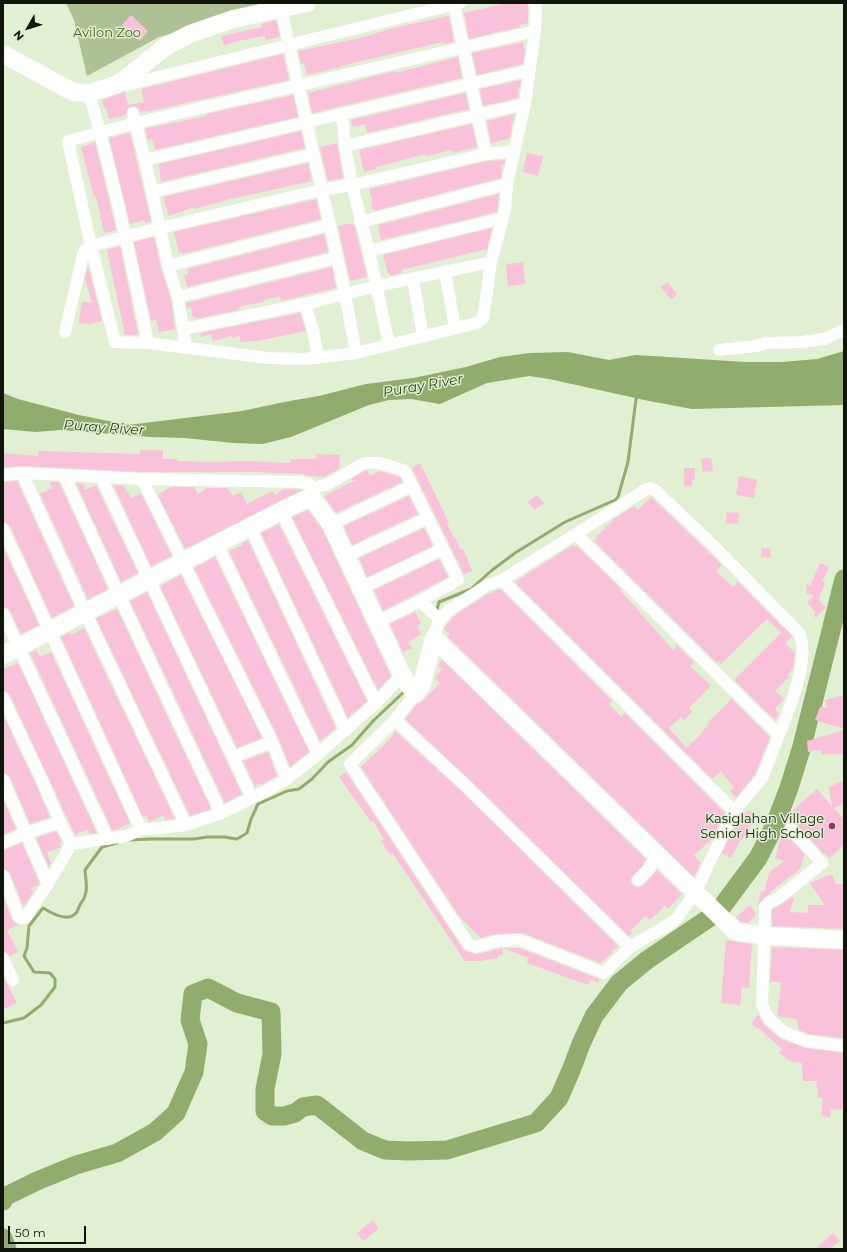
<!DOCTYPE html>
<style>
body{margin:0}
#map{position:relative;width:847px;height:1252px;overflow:hidden;background:#e1efd2;font-family:Montserrat,sans-serif}
canvas{display:block}
.frame{position:absolute;inset:0;border:4px solid #10150b;pointer-events:none}
.north{position:absolute;left:8px;top:8px;width:40px;height:40px;-webkit-text-stroke:3px #e1efd2;paint-order:stroke;rotate:231deg;font-size:11px;font-weight:700;line-height:16px;text-align:center;color:#10150b}
.north::after{content:'';display:block;margin:auto;width:14px;height:18px;background:#10150b;clip-path:polygon(50% 0,100% 100%,50% 72%,0 100%)}
.scale{position:absolute;left:8px;top:1226px;width:78px;height:18px;box-sizing:border-box;border:2px solid #10150b;border-top:0;padding-left:5px;font-size:12px;line-height:14px;white-space:nowrap;color:#10150b;-webkit-text-stroke:3px #e1efd2;paint-order:stroke}
</style>
<div id="map">
<canvas width="847" height="1252"></canvas>
<div class="frame"></div>
<div class="north">N</div>
<div class="scale">50 m</div>
</div>
<script>
const ctx = document.querySelector('canvas').getContext('2d');
ctx.lineJoin = 'round';
function fillPath(path, color) {
  ctx.fillStyle = color;
  ctx.fill(path, 'evenodd');
}
function strokePath(path, color, width, dash) {
  ctx.strokeStyle = color;
  ctx.lineWidth = width;
  ctx.lineCap = dash ? 'butt' : 'round';
  ctx.setLineDash(dash || []);
  ctx.stroke(path);
}
function label(font, color, halo, rows, align = 'center') {
  ctx.font = font + ' Montserrat,sans-serif';
  ctx.lineWidth = 3;
  ctx.setLineDash([]);
  ctx.textBaseline = 'middle';
  ctx.strokeStyle = halo;
  ctx.fillStyle = color;
  for (const [text, x, y, turn = 0] of rows) {
    ctx.save();
    ctx.translate(x, y);
    ctx.rotate((+turn || 0) * Math.PI / 180);
    ctx.textAlign = isNaN(turn) ? turn : align;
    if (halo) ctx.strokeText(text, 0, 0);
    ctx.fillText(text, 0, 0);
    ctx.restore();
  }
}
fillPath(new Path2D(`
 M66,3H296L235,15L159,37L87,76L74,20Z`), '#aec195');
fillPath(new Path2D(`
 M844,351V405L692,409L649,401L549,379L529,376L487,383L440,404L411,399L389,400L369,405L291,437L263,444L233,443L185,438L151,437L61,430L35,432L3,429V393L18,399L79,415L128,425L242,411L284,402L319,396L366,384L413,378L466,367L500,357L530,353L568,352L609,360L636,355L745,362H782L817,359Z`), '#92ac6d');
strokePath(new Path2D(`
 M436,613L439,602L471,589L491,571L515,553L565,522L615,500L618,497L628,462L636,399L638,395
 M128,840L151,839H194L207,837H224L237,839L247,833L251,819L258,804L287,791L299,789L312,779L328,762L352,745L374,720L406,690
 M3,1023L24,1018L41,1005L55,987V979L50,973L34,972L24,956L27,948L29,926L43,908C51,913 67,922 75,914C79,911 78,907 81,903C89,893 86,883 85,870L102,847L117,843`), '#92ac6d', 3);
strokePath(new Path2D(`
 M3,1201L4,1197L37,1181L76,1165L117,1153L155,1132L176,1113L194,1072L198,1044L190,1020L193,994L208,988L237,1003L271,1012L272,1054L265,1089V1111L272,1116H284L295,1113L303,1107L317,1105L363,1141L385,1150L408,1151L447,1150L536,1123L559,1098L572,1068L581,1044L594,1016L619,983L647,960L712,916L721,908L758,858L774,827L789,788L802,746L844,579
 M3,1238L7,1249`), '#92ac6d', 19);
fillPath(new Path2D(`
 M506,3H527L528,8V23L519,25L520,27L469,39L464,13Z
 M131,15L148,31L140,41L122,25Z
 M447,16H449L454,42L444,44L443,42L413,49L341,66V67L307,75L304,63L301,64L298,51L360,38L390,29Z
 M276,20L280,37L266,40L265,36L233,42L224,46L221,36L262,27L261,24Z
 M523,42L525,51L523,64L477,75L472,53Z
 M283,54L289,80L146,112V111L140,112L138,108L132,106L128,108L126,115L109,119L106,108H104L102,100L124,92H125L128,105L144,102L141,89Z
 M458,57L462,78L312,113L308,93L395,71V73Z
 M521,80L520,87L518,88V98L483,106L480,89Z
 M465,93L469,109L367,133L365,124L353,127L351,120Z
 M293,95L298,117L155,150L152,139L148,140L145,129L147,128L207,116L206,114Z
 M515,114L513,122L511,123L512,128L510,138L491,143L487,121Z
 M472,124L477,147L453,153L452,150L426,156V154L376,167V169L364,172L359,150Z
 M301,131L305,148L161,182L159,164Z
 M130,133L151,221L145,223L144,220L130,224L109,138Z
 M95,142L116,230L104,233L96,196L94,197L81,147L92,144L91,143Z
 M337,143L343,178L328,181L320,147Z
 M527,153L543,156L538,176L523,172Z
 M505,160L504,164L501,165L502,172L501,178L374,211V209H372L371,201L372,200L369,189L487,161Z
 M308,163L312,181L231,199L195,209L194,207L169,216L163,197Z
 M499,194L497,212L381,240L378,225Z
 M316,199L321,219L183,254V252L179,253L174,232Z
 M353,223L355,228L367,277L350,281L338,226Z
 M492,228L487,249L401,270L402,273L390,276V273L388,274L383,255Z
 M324,234L328,252L187,287L184,275L188,274L187,269Z
 M154,237L161,268L171,299L175,329L159,332L156,320L151,321L134,242Z
 M120,246L138,334L133,335H125L107,250Z
 M523,262L525,284L508,286L506,264Z
 M88,266L102,321L89,324L79,323L82,302L92,303L85,278Z
 M332,267L336,288L281,301L280,296L264,300V302L241,306V308H239V310L196,319L195,317H193L191,307L187,308L186,303Z
 M667,282L677,294L671,300L661,287Z
 M300,313L306,331L291,334L253,342V341L240,342V336L233,338L232,336L213,341L211,334L201,337L200,333Z
 M140,450H163V459H177V461L210,462L250,461L290,463L291,459H316L317,454L340,455L339,469L324,477L303,475L305,474L256,472H142L22,466L3,467V453L38,456V451L140,454Z
 M711,458L713,471L703,472L701,459Z
 M420,463L449,523H447L454,538H455L461,550L463,549L469,563L472,571L464,574L412,468Z
 M684,468H695V480H692V486H684Z
 M366,470H367L370,476L379,471L385,472L389,475L391,474L400,477L402,482L336,513L324,496L356,480H350Z
 M739,476L757,480L754,498L736,495Z
 M17,481L74,606L52,618L10,526L7,523L3,522V482Z
 M52,482H59L108,589L88,599L40,494L52,488L49,483Z
 M76,483L83,484L85,490L96,485L138,573L121,582Z
 M113,485L124,486L131,498L141,493L172,556L151,566Z
 M171,487H194L198,494L207,488H228L233,496L241,492L247,504L272,491L275,495L283,489L302,490L185,549L158,495Z
 M537,495L544,503L535,510L528,502Z
 M409,496L418,514L352,545L344,526Z
 M651,497L722,565L716,571L733,587L738,582L792,636L785,643L795,653L793,668L788,675L790,676L775,691L784,699L775,709L779,714L775,720L734,680L781,633L767,619L724,661L721,664L719,661L717,663L594,541L597,538L596,537L614,519L634,506L638,510Z
 M308,510L322,529L391,676L378,690L292,517Z
 M727,512L739,513L738,524L726,523Z
 M279,524L367,701L348,718L261,533Z
 M424,528L433,546L367,577L359,558Z
 M248,540L336,728L320,741L229,551L243,545L242,543Z
 M573,545L575,547L577,546L621,589L620,590L673,650L677,645L694,662L690,666L711,686L689,708L692,712L684,720L681,717L669,728L686,748L700,735L708,725L707,724L711,719L732,699L770,737L755,774L736,798L730,791L734,788L721,771L712,779L515,582Z
 M3,547L39,625L21,634L10,610L7,608L3,607Z
 M762,548L771,549L770,558L761,557Z
 M215,557L309,752L290,767L279,739L194,568Z
 M439,559L448,577L383,611L374,590Z
 M820,563L829,567L822,582H825L819,598L817,597L826,608L814,618L815,612L807,602L814,596L806,593L807,584L810,586Z
 M181,575L262,738L237,748L160,586Z
 M500,589L612,701L609,704L621,717L625,713L725,813L712,839L694,855L701,863L694,877L447,636L450,634L444,629L445,627L454,616L489,593L491,594L494,591Z
 M147,592L242,794L225,803L130,601Z
 M117,609L211,809L190,816L96,618Z
 M415,612L421,623L417,626L421,634L408,642L412,648L403,652L390,624Z
 M84,628L175,819L165,820L164,815L149,822L146,815L143,817L61,637L70,632L71,635Z
 M36,650L40,657L51,652L130,823L116,830H112L30,653Z
 M442,660L646,859L643,865L631,878V882L633,886L636,887L643,886L657,870L682,894L668,909L665,906L650,920L646,916L630,931L632,933L629,936L470,780L405,719L417,704L423,701L440,683L435,678L442,669L438,666Z
 M18,663L97,833L89,834L87,829L75,835L10,695L7,692L3,691V669Z
 M844,695V729L815,720L820,707L827,708L825,700Z
 M3,715L35,783L50,817L30,824L10,777L7,774L3,773Z
 M844,730V754H821V750L808,752L807,741Z
 M395,731L460,790L618,946L611,952L612,953L600,963L522,933L496,934L481,938L460,917L361,767L382,747L395,733H394Z
 M268,752L277,776L260,785V783L255,786L243,761Z
 M346,772L463,949L467,952L478,954L502,948L503,955L498,956V958L480,961H465L393,854L390,855L381,841L384,839L373,821L371,822L339,777Z
 M844,780V803L834,808L844,819V844L830,858L824,854L795,823L789,814L817,789L832,806L829,787Z
 M3,799L16,829L3,835Z
 M749,810L756,817L742,840L741,839L731,858L722,853L738,819Z
 M56,831L62,842L59,843L61,847L47,852L51,863L49,867L36,838Z
 M781,837L791,840L804,854L801,868L769,893H771L764,898L758,905L761,891L764,892L769,873L784,861L775,858Z
 M22,843L39,883L38,885L31,888L33,892L25,905L23,906L10,873L7,870L3,869V850Z
 M832,874L836,884H844V929L772,926V910L791,898H794L790,912L808,913V905H825L810,883Z
 M3,897L12,920L18,925L7,930L18,952L10,956L7,953L3,952Z
 M750,905L756,914L748,923L741,922L736,917Z
 M726,940L752,944L749,988L742,987L740,1005L721,1003Z
 M772,947L844,950V1038L808,1034L799,1030L797,1019L777,1016L781,982H770Z
 M503,948H519L599,979L598,983L590,979L588,985L527,963L528,958Z
 M3,976L17,1003L3,1009Z
 M758,1014L764,1025L781,1039L805,1048L844,1053V1094L842,1110L831,1109L830,1118L821,1116L823,1098L817,1097L818,1088H816L817,1081H803L802,1063L792,1062L779,1053L782,1049L763,1032L751,1024Z
 M373,1220L379,1228L363,1241L357,1233Z
 M833,1233L840,1241L830,1249H815Z`), '#fac1da');
strokePath(new Path2D(`
 M534,3L536,6L535,31L525,104L507,184L505,210L491,262L484,312L483,318L477,323L356,353L305,359L268,358L148,343L115,342L91,246L68,141L136,123L535,31
 M454,4L486,154
 M281,9L342,279L356,353
 M126,85L460,3
 M89,93C113,175 131,259 148,343
 M133,113L145,160L168,266L178,297L186,348
 M342,114L345,146L352,185L369,251L389,345
 M345,146L525,104
 M145,160L530,70
 M152,192L313,154
 M360,222L507,184
 M369,251L503,218
 M168,266L329,225
 M445,272L455,328
 M413,279L423,337
 M178,297L336,258
 M305,304L313,330L318,358
 M184,329L305,304L377,286L491,262
 M65,332L83,255L85,250L91,246L160,228L321,190L352,185L486,154L514,151
 M719,350L756,346L766,343L802,342L824,339L844,330
 M22,473L85,612L186,825
 M3,475L22,473L142,479L299,482L307,483L314,488
 M64,475L124,606L221,813
 M101,477L252,798
 M142,479L272,742L287,779
 M311,498L314,488L328,484L364,463H377L387,465L405,471L458,580L420,601L377,622
 M281,511L376,703
 M331,524L412,486
 M250,527L345,729
 M3,529L139,825L143,829H151L186,825L221,813L266,791L287,779L318,754L217,544
 M346,556L428,518
 M502,580L734,811
 M361,588L443,549
 M420,601L440,620
 M3,614L108,839
 M434,638L438,623L449,610L486,586L502,580L576,534L645,490L651,488L655,490L712,544L799,633C811,658 789,710 779,735
 M415,694L395,720L350,764L469,945L476,947L497,941L520,940L604,973L630,947L671,923L677,918L695,893L734,811L762,778L779,735L576,534
 M3,698L42,780L60,822L26,833L3,843
 M395,720L465,785L630,947
 M318,754L376,703L402,675
 M233,757L272,742
 M3,780L48,884
 M60,822L71,844
 M791,829L822,863L780,897L769,903L765,907L762,1005L769,1019L784,1032L806,1041L844,1046
 M3,876L19,917L22,918H25L48,884L71,844L126,836L143,829
 M638,880L649,869L652,863L658,857
 M3,959L13,980`), '#fff', 12);
strokePath(new Path2D(`
 M3,54L73,92L89,93L115,85L124,80L165,47L190,34L233,19L307,3
 M3,655L281,511L309,498L313,499L331,524L402,675L415,694L422,685L434,638L734,930L737,932L770,936L844,940`), '#fff', 18);
for (const [x, y, r, color] of [
 [832,826,4,"#a82571"]
]) {
  const dot = new Path2D();
  dot.arc(x, y, r, 0, 2 * Math.PI);
  ctx.fillStyle = color;
  ctx.fill(dot);
  strokePath(dot, '#e1efd2', 1.5);
}
label('13px', '#49611f', '#e1efd2', [
 ["Avilon Zoo",107,33]
]);
label('13px', '#10150b', '#e1efd2', [
 ["Kasiglahan Village",824,819],
 ["Senior High School",824,834]
], 'right');
label('italic 14px', '#314214', '#e1efd2', [
 ["Puray River",423,386,-10],
 ["Puray River",104,428,4]
]);
</script>
